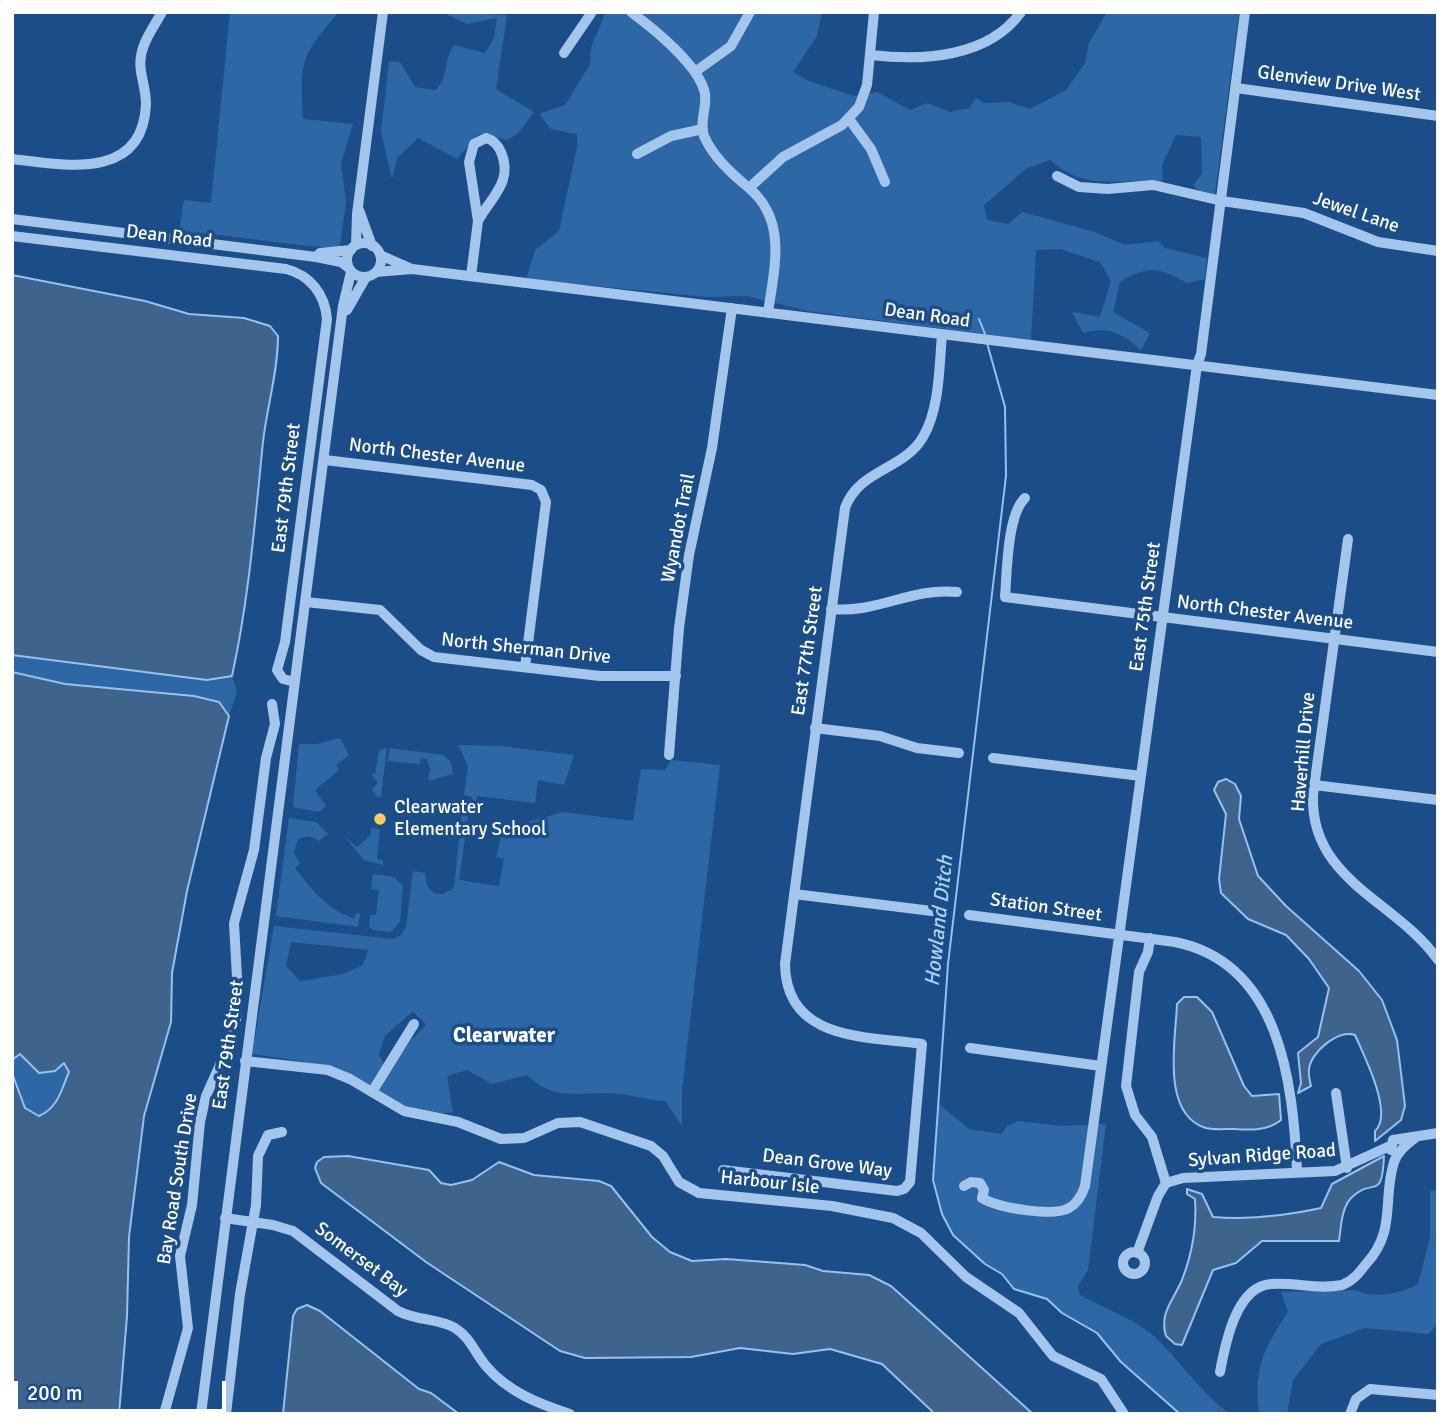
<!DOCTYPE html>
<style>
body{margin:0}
#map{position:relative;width:1450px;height:1426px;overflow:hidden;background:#1b4d88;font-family:Signika,sans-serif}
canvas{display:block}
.frame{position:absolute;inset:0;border:14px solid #fff;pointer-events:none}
.scale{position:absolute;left:14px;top:1381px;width:212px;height:32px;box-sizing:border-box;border:4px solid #fff;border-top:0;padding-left:9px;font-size:21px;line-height:24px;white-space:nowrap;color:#fff;-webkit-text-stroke:5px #1b4d88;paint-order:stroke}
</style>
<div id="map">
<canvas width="1450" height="1426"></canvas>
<div class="frame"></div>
<div class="scale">200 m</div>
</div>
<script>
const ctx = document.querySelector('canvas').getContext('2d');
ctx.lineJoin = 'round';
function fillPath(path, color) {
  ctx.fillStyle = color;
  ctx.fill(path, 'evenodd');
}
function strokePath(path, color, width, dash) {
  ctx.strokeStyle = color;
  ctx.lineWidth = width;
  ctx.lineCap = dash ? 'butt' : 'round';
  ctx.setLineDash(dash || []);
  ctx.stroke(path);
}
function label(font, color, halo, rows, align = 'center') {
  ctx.font = font + ' Signika,sans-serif';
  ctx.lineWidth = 7;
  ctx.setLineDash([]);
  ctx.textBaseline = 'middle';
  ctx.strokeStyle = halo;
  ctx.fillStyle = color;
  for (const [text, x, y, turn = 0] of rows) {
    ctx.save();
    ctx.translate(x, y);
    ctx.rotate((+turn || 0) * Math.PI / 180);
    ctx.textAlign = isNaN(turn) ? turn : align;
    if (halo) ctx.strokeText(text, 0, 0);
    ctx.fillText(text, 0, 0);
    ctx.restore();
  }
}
fillPath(new Path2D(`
 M230,12H339C300,57 300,60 303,119L353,124L341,164L346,201L340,248C286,246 233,234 179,232L184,200L211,203Z
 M442,12L507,15L496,89L534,112L519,132L508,140L479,134L457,159L418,138L397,158L392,179L381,132L389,61L400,62L415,87L436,90C451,71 442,63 454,45L485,53L494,38L497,18L467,24Z
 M614,12H822L817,36L793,72L809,81L854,96L877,92L910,110L927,103L950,112L969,108L976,98L984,103L1009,102L1030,109L1066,90L1085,63L1089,43L1107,12H1239L1215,194L1199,191L1193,185L1202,174L1201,137L1176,135L1162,165L1163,183C1117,176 1090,194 1050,160L1027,168L984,205L987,220L1008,224L1022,212L1095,232L1125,245L1158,241L1165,248L1207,258L1205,279L1187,283C1157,267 1150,265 1120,282L1113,312L1150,333L1141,350C1122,333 1108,326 1083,333L1072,312L1100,317L1111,281L1100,262L1060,249L1036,250L1031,340L807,311L747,296L706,297L526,279L535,250L559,231L577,147V134L551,129L539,114L565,105L590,64L591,47L605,14Z
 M12,655L207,680L232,676L237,691L229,716L219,702L194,696L65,684L12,672Z
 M335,739H341L349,755L336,765L339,770L315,790L326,806L319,812L293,807L299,744H318Z
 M458,745L501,746L574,755L564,785L538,780L535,803L477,796L475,816H468L459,880L499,886L504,859L496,857L503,829L563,812L633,821L641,769L665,770L671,760L720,765L682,1091V1126L665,1101C647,1100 628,1094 610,1093C576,1092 554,1101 527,1075L492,1084L467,1070L447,1076L453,1112C426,1117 400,1106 379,1090L409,1042L426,1025L413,1011L385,1036L379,1054L384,1064L369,1087C333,1063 294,1060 252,1054L274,926L393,939L401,935L406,927L413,871L425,873L427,886L434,893L443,894L454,888L462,811L470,812L472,797L464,795L468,766ZM291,942L368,950V951L363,965L343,974L300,981L286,966Z
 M387,747L381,797H377L372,789L378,783L371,774H375L379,751Z
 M390,748L443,755L451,762L453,774L428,781L430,769L427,759L421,758L420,764L388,761Z
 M289,818L316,822L328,834L319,841L309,836L298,839L294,852L300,864L295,868C312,890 326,908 354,919L356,913L360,914L358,927L276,916Z
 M371,828L380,829L377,859L383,860V865L364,860L344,836L357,847L370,836Z
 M373,874L394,877L403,886L400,922L391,932L373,930L369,927L370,915H376L379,890L371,889Z
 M20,1054L39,1072L64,1063L69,1072L50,1111L39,1116L25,1108L12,1073V1060Z
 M939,1104L969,1129L1002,1134L1007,1126L1018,1121L1061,1126L1106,1124L1088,1270L1078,1286L1080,1295C1102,1307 1138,1321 1155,1337C1181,1362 1201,1393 1230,1414H1180L1121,1362L1097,1333L1062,1313L1047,1299L1014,1289L1002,1274L985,1264L953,1235L942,1214L933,1180Z
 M1438,1190V1323L1429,1334L1365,1328L1321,1344L1293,1380L1287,1414H1253L1259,1413C1254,1367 1263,1350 1288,1312L1281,1292L1355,1290C1375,1299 1400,1294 1418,1284L1430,1238V1191Z`), '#2e67a6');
const water = new Path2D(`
 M12,275L145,301L189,314L244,318L270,326L278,336C278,372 267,406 263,442C255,520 249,599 232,676L207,680L12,655Z
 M12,672L65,684L194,696L219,702L229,716L187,891L172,973L171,1022L144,1116L129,1237L127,1316L119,1414H12V1073L25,1108L39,1116C58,1108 61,1090 69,1072L64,1063L55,1071L39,1073L20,1054L12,1060Z
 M1226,779L1235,784L1241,796L1239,819L1258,876L1286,906L1359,971L1382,1000L1397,1040L1405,1106L1401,1120L1375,1141V1131C1394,1114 1364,1056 1355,1035C1338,1029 1311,1052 1309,1069C1308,1074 1310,1081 1311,1086L1298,1093L1301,1083L1298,1053L1318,1037L1329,988L1309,959L1286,935L1248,919L1221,893L1219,879L1226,814L1214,790L1218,782Z
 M1184,997H1197L1212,1012L1244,1086L1252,1096L1279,1094L1281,1120C1268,1131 1250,1130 1234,1129C1226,1129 1214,1130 1206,1128C1160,1114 1176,1038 1177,1004Z
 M348,1156L429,1170L441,1183L451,1185L472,1180L499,1162L534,1175L599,1181L611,1186L652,1237L670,1252L692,1261L726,1259L805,1265L823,1271L869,1275L891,1286L1033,1414H935L882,1364L830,1349L793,1354L740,1348L691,1357L585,1358L560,1351L426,1262L321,1183L315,1168L317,1162L324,1157Z
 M1384,1156C1382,1203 1373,1176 1351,1198C1341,1209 1341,1228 1339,1241H1262L1236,1263L1213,1270L1182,1345L1175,1344L1166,1336C1159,1313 1173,1301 1182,1280C1192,1254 1197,1227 1195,1199L1187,1194V1189L1202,1194L1213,1217C1250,1220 1285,1216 1321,1208L1332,1184Z
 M307,1305L320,1311L419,1389L431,1393L459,1414H283L293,1316L297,1309Z`);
fillPath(water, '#3e638d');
strokePath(water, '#97c2ee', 2);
strokePath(new Path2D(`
 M979,319L985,334
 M987,343L1005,407L1006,476L948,964L933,1180L942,1214L953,1235L985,1264L1002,1274L1014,1289L1047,1299L1062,1313L1097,1333L1121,1362L1180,1414`), '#97c2ee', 2);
strokePath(new Path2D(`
 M631,12C654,29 700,66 705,94C707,108 699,123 704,136C713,157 732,174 749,188C788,221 774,269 768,313
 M564,53L592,12
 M871,55C922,61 988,58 1021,12
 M695,72L731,46L750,12
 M1236,88L1438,116
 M849,119L871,149L885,182
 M486,138C493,140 498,145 501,152C514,182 490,198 478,221L469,162L474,144Z
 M637,154L671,136L703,129
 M12,159C63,165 143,182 146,104C146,93 143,83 141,72C137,48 151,32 162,12
 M1057,176L1079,187L1108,189L1153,185L1222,201L1304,213L1378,242L1438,251
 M749,188L783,157L842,125L859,107L867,85L874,12
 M359,210L372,246
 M12,219L316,257L341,262L349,268
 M12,236L286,269C310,275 325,294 327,319L285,642L277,670L283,679L295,682
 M347 260a17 17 0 1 1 34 0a17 17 0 1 1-34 0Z
 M356,245L357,214L383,12
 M380,255L412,269
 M316,257L320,253L351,250
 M376,272L412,269L1438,395
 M471,276L478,221
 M347,310L366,277
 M325,460L532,485L541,490L546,502L525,667
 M1025,498C1007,515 1007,573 1005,597L1438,652
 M1348,539L1313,795C1310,881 1396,900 1438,960
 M306,602L380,610L421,650L434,657L600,676H676
 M831,609C876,614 912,587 957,592
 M815,728L880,736L917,748L959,753
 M669,755L679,628L689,555L712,448L732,308
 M993,758L1141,776
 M1314,785L1438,800
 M794,894L940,912
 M969,915L1175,942C1280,963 1293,1082 1297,1171
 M1150,938L1148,952L1139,972L1126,1086L1135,1115L1152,1137L1166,1183
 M970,1048L1101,1066
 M245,1061L328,1070L350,1079L404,1111L458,1122L501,1139L524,1138L558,1123L580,1122L651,1146L663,1156L679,1182L699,1193L832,1206L893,1218L921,1233L966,1277L1019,1313L1053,1356L1101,1379L1124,1414
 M372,1092L414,1024
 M1336,1093L1347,1168
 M1391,1150L1393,1140L1438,1133
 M723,1170L897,1191L904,1189L910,1182L922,1044C865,1036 786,1041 785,964L845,508C859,469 904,470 923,437C940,408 939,367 942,335
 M964,1186L971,1182L980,1183L984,1190L982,1198C998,1208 1053,1217 1069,1208C1078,1203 1082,1195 1085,1186L1197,365L1201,354L1245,12
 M225,1218L273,1225L293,1231L398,1311C417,1321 438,1318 455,1328C470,1337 475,1353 486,1366C508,1392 539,1404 570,1414
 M1123 1263a11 11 0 1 1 22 0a11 11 0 1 1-22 0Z
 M1137,1253L1158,1196L1166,1183L1183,1178L1335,1171L1390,1146
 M1220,1372C1225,1345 1236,1286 1271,1284C1295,1282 1319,1290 1342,1285C1353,1281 1359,1273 1366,1264C1397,1230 1382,1200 1394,1162C1398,1151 1406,1145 1415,1138
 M164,1414L188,1328L180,1256L192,1205L200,1122L206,1096L228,1047L236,1019L238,996L234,923L254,850L266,758L275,724L272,704
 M201,1414L343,306L351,272
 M226,1414L240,1294L256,1205L258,1156L268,1135L282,1132
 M1350,1414L1356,1399L1370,1389L1438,1395`), '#a4c6ec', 10);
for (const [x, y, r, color] of [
 [380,819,7,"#fdcc61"]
]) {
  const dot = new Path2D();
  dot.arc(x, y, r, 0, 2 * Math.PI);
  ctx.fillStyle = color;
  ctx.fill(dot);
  strokePath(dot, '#1b4d88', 2.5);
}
label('19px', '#fff', '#1b4d88', [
 ["Glenview Drive West",1339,84,8],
 ["Jewel Lane",1356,213,19],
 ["Dean Road",169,237,7],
 ["Dean Road",927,316,8],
 ["North Chester Avenue",437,456,7],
 ["East 79th Street",287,488,-83],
 ["Wyandot Trail",679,528,-79],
 ["East 75th Street",1146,607,-82],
 ["North Chester Avenue",1265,613,7],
 ["North Sherman Drive",526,649,6],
 ["East 77th Street",808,651,-82],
 ["Haverhill Drive",1304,752,-85],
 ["Station Street",1046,908,8],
 ["East 79th Street",229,1045,-82],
 ["Sylvan Ridge Road",1262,1156,-4],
 ["Dean Grove Way",827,1164,7],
 ["Bay Road South Drive",178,1179,-81],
 ["Harbour Isle",770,1183,6],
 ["Somerset Bay",361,1260,37]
]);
label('19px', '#fff', '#1b4d88', [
 ["Clearwater",394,808],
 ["Elementary School",394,830]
], 'left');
label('italic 21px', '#b0d0f3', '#1b4d88', [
 ["Howland Ditch",940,921,-84]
]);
label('bold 21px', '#fff', '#1b4d88', [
 ["Clearwater",504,1036]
]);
</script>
